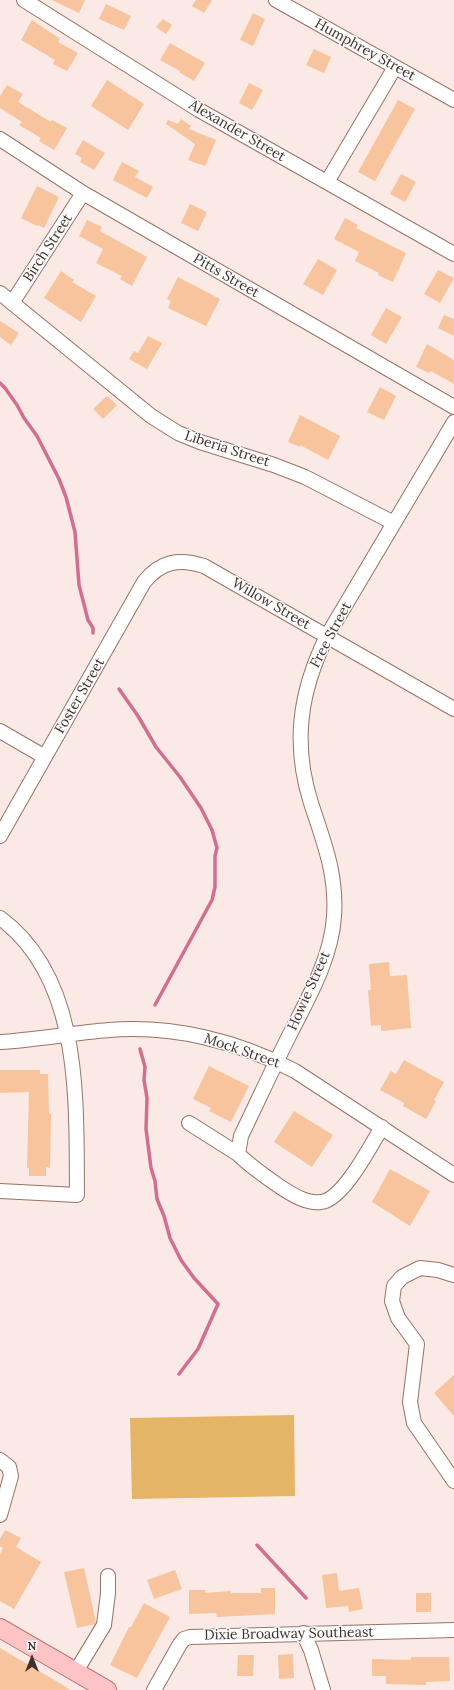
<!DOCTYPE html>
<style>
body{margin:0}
#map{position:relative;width:454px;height:1690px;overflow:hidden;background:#fae9e4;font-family:Lora,serif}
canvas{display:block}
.north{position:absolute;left:12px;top:1638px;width:40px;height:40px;-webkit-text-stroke:3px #fafafa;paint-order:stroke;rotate:0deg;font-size:11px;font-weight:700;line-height:16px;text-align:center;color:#40312b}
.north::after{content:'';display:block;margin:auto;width:14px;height:18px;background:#40312b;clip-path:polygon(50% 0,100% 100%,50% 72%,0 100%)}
</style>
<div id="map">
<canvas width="454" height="1690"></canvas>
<div class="north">N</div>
</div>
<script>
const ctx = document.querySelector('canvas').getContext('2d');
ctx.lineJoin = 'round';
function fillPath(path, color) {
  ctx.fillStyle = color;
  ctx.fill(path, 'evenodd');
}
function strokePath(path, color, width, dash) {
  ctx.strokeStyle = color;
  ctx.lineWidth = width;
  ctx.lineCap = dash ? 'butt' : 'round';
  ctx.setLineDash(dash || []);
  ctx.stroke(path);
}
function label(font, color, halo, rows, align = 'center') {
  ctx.font = font + ' Lora,serif';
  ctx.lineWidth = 3;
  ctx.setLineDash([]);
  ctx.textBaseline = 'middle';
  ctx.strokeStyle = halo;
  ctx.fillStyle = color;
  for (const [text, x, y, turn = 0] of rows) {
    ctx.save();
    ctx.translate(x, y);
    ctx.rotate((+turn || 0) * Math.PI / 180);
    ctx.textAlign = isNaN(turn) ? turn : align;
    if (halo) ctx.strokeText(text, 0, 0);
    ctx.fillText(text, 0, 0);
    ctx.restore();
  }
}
fillPath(new Path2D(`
 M294,1415L295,1496L132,1499L130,1418Z`), '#e5b567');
strokePath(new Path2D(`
 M0,383L5,388L17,405L24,418L37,436L59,479L66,497L75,532L79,585L88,620L93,628V633
 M119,689L138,716L156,747L180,777L201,808L212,830L217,848L215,856V887L212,900L155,1005
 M140,1049L145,1067L144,1080L147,1098L146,1129L151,1168L155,1181L157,1199L164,1216L170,1238L181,1260L194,1278L218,1304L198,1349L179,1374
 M257,1545L306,1598`), '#d26e8f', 3.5);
fillPath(new Path2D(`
 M52,0H85L79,13Z
 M196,0H212L204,13L192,6Z
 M106,4L131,16L124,30L99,19Z
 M253,13L265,19L253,46L240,40Z
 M163,19L172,25L166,34L156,27Z
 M32,20L60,39L58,42L78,53L67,71L53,64L55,60L21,40Z
 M170,43L205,63L194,81L179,72L180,71L160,60Z
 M314,49L331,57L324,73L306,65Z
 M107,80L144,104L128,130L91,106Z
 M249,83L263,90L252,110L239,103Z
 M7,85L23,94L18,102L51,122L52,120L67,128L54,150L39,141L41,138L19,125L22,122L0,108V96Z
 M398,100L415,109L375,181L358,172Z
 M181,119L191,126L189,129L216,140L205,166L188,160L195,144L166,124L168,120L178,124Z
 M83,140L105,153L94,170L80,162L82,158L75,154Z
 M122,162L139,171L135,177L153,187L147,198L113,180Z
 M401,174L416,182L405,202L390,194Z
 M37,186L59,197L44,228L38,225L37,226L21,218Z
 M190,204L207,212L198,231L181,223Z
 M345,218L358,225L356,228L406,253L393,282L378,275L379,273L355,261L359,252L334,239Z
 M87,220L102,227L100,231L147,257L132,286L120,279L122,276L96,263L103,249L79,236Z
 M318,259L337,270L323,295L303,284Z
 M438,270L454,278L440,303L424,294Z
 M61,271L74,280L72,282L96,296L81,322L44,298Z
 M178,277L220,299L206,326L168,308L171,301L167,299Z
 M386,308L402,317L386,344L371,335Z
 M444,315L454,319V336L438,328Z
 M0,321L19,333L11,345L0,337Z
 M148,336L162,343L147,369L129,359L134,351L138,353Z
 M427,344L454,360V384L431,371L429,373L416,367Z
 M380,387L396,396L384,420L367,412Z
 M107,396L117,405L103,419L93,409Z
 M300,415L340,436L328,460L300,445V447L288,442Z
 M389,962L390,976L407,975L411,1028L381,1031V1025L371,1026L368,990H371L369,964Z
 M404,1060L444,1082L434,1100L436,1101L426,1119L403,1106L404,1103L380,1090L391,1071L396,1074Z
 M209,1066L249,1086L231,1122L209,1111L211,1108L193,1099Z
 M0,1070H40V1074H48L49,1114H51L50,1168L46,1167V1176H29V1168H27L29,1092L0,1093Z
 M294,1111L333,1135L312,1167L274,1142Z
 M390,1169L430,1191L410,1226L372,1202Z
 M454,1375V1416L434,1393Z
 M5,1530L21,1538L16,1547L41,1562L14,1609L0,1601V1554L3,1548L0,1546V1539Z
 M84,1568L96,1622L95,1624L77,1628L64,1572Z
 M175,1570L182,1589L154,1599L147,1580Z
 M337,1573L339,1591L359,1588L363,1609L349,1612L348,1606L326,1608L322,1575Z
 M261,1588H275V1614L217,1617L216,1613L189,1614V1590H205V1593L231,1591V1593H261Z
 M416,1593H431V1612H416Z
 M144,1603L170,1617L137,1678L110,1665L129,1627H131Z
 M0,1648L61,1684L70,1690H0Z
 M293,1654L294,1678L279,1679L278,1655Z
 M238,1655H254L253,1676H237Z
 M411,1657H449L450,1681L426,1682V1685L386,1684V1676H372V1659L411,1660Z`), '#f7c49d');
const minor = new Path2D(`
 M24,0L199,110L454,254
 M276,0L454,100
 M0,139L83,193L454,407
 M327,182L395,67
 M0,293L151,416L178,433L200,442L274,465L305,477L394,523
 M12,303L83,193
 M0,731L45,757
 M0,836L144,582C161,561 179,558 204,566L454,709
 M0,918C83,979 76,1103 77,1195L0,1191
 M0,1042C36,1040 72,1033 109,1030C173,1025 238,1041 295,1071L454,1175
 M189,1123L238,1154
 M382,1127C371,1145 343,1200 321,1202C307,1204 293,1195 282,1188C266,1177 251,1167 238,1154L241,1136C257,1103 272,1070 288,1038C307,1000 331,960 334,917C337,874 324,843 311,803C292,743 300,691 327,636L454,422
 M454,1275L438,1270L420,1268L402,1277L394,1286L392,1301L398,1318L417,1344L410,1402L414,1423L454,1481
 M0,1460L9,1467L11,1476L0,1515
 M303,1633L311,1650L323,1690
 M75,1673L104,1625L108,1593V1576
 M154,1690L180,1644L184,1639L190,1637L454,1630`);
const major = new Path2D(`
 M0,1628L107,1690`);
strokePath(minor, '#977367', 16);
strokePath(major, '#bc7674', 20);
strokePath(minor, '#fff', 14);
strokePath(major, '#fec3c4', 18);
label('14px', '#40312b', '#fafafa', [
 ["Humphrey Street",365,50,29],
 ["Alexander Street",237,131,30],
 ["Birch Street",48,248,-57],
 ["Pitts Street",226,276,30],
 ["Liberia Street",227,449,18],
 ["Willow Street",271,604,30],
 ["Free Street",331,635,-62],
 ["Foster Street",80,696,-60],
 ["Howie Street",309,991,-66],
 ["Mock Street",242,1051,19],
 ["Dixie Broadway Southeast",289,1634,-1]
]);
</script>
